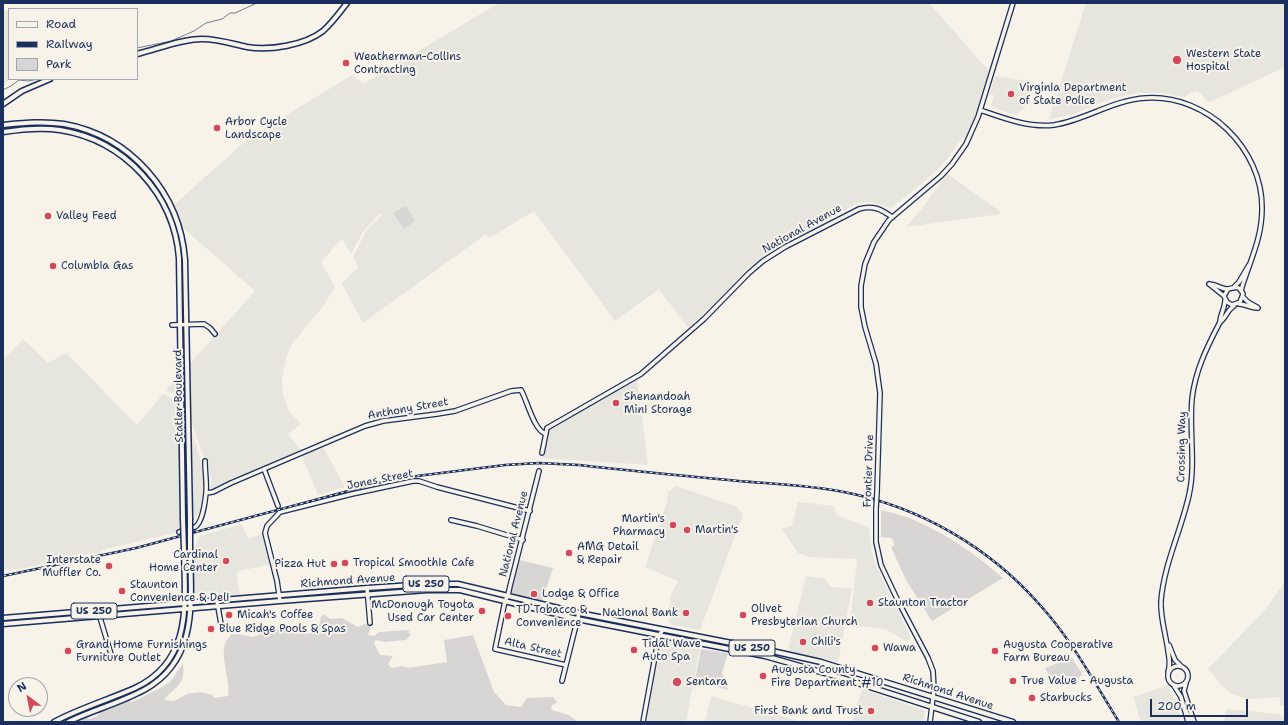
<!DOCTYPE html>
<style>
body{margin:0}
#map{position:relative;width:1288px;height:725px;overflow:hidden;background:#f7f3e8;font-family:"Shantell Sans",sans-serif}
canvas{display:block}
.frame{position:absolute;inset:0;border:4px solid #1b2f5e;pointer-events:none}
.legend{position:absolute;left:8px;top:8px;width:130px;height:72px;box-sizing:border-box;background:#f7f3e8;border:1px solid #9fa5b1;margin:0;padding:5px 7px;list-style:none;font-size:12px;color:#1b2f5e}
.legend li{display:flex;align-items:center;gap:8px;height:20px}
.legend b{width:20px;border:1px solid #9fa5b1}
.north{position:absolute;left:8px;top:677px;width:40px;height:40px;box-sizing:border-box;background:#f7f3e8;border:1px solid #9fa5b1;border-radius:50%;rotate:328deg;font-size:11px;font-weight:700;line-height:16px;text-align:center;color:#1b2f5e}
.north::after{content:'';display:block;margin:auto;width:14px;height:18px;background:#d1495b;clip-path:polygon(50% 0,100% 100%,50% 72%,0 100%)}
.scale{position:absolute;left:1150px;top:699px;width:98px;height:18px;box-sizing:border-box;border:2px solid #1b2f5e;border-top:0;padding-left:5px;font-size:12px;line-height:14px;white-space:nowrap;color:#1b2f5e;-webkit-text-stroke:3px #f7f3e8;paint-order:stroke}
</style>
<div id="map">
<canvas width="1288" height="725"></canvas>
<div class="frame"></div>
<ul class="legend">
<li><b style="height:5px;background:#f7f3e8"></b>Road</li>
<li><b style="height:5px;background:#1b2f5e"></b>Railway</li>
<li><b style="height:11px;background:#d7d6d4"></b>Park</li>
</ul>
<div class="north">N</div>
<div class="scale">200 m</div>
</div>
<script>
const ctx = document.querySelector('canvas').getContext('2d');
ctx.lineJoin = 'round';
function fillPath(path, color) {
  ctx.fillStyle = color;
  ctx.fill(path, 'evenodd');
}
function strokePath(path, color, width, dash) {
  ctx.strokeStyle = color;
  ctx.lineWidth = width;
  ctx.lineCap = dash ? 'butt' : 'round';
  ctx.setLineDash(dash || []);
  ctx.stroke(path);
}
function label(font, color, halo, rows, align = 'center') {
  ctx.font = font + ' "Shantell Sans",sans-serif';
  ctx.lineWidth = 4;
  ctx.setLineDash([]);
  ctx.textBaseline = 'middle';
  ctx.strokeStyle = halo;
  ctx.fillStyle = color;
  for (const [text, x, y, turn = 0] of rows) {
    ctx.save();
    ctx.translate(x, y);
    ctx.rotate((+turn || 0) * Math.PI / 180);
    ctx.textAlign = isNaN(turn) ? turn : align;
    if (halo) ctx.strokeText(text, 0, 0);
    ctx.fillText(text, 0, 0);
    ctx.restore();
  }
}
fillPath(new Path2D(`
 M499,3H929L989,71L972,125L965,139L963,137L943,164L919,186L891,208L872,202H865L855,204L822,224L765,255L747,269L711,307L688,328L659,289L615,321L534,211L489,238L486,234L363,323L342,284L358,267L353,257L366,231L382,215L380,213L363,232L351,254L342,239L321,262L335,287L324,305L292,344L286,358L282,379L283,395L289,411L301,424L288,434L301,450L210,491L212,480L190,418V401L166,390L255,291L182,227L174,205L249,138L352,75L363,84Z
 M1086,3H1285V67L1210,102L1204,99L1201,93L1196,91L1191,92L1184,97L1163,93H1138L1113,98L1070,115L1049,119Z
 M9,10V79H11L3,84V11Z
 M995,76L1033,82L1025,107L1016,115L991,107L994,95L989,94Z
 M947,174L1001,212L1000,214L906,227L924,206Z
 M23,339L48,363L66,353L137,425L163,394L178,401L181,516L179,517V532L101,550V552L20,569H3V360Z
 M637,378L648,465L543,458L548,428Z
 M191,429L207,480L204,505L200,513L194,518V514H193Z
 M323,447L345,487L318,495L302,456Z
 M676,486L735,506L743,514L700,630L669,624V608L671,594L678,581L645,567L667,502L668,492Z
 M798,502L834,506L836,515L869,528L872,553L875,564L911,638L906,641L885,629L850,625L857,559L809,557L798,553L782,529L792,525Z
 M242,524L248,539L262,534L270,564L236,572L240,595L201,598L194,592L193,550L200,536Z
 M806,576L826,579L830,587L852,588L838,662L788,651Z
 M1285,582V705H1280V697L1250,699L1243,698L1232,694L1223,687L1208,669L1264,611Z
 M663,641L700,648L686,722H647L654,679Z
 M1169,685L1182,722H1141L1133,697Z
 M862,689L925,711L924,722H852Z
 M711,696L798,721L802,722H705Z
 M1226,709L1279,714L1285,718V722H1224Z`), '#e6e5de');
fillPath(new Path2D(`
 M406,206L415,221L404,229L393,213Z
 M881,510C893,513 905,516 916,521C950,536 975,554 1003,578L932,621L906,580L891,547L894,546L893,540L891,538L881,537Z
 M519,560L553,568L542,601L511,593Z
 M324,614L330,619L342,618L358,627L365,624L371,626L368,635L374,636L379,632L408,630L411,635L406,640L384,642L376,640L374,643L380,655L393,656L388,664L391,668L402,666L408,668L447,662L444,640L473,635L494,692L506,705L521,707L527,698L553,697L557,702L551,706L552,710L569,715L578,722H73L85,717L89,719L98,716L99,711L129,699L130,703L155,691L170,682L183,663C186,686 176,685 164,700L174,701L187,694L200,692L213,695L214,698L228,696C231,680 219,655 226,642C227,639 230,636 232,634L244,635L252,637L277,630L286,629L300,634L311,633L319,626L321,617Z
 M701,649L728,653L722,673L728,690L695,681Z
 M1072,658L1083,675L1065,684L1059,683L1054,685L1045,668Z`), '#d7d6d4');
strokePath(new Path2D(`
 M137,48L171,41L194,31L206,23L222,19L230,13H235L257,3
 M3,90L11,86L19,80L28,81L39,79`), '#727c95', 1);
const minor = new Path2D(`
 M980,110C1003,118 1029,128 1054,125C1086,120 1112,100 1146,98C1207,94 1263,149 1262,209C1262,238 1250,261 1242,287L1241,291
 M1209,284C1215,284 1220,288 1226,289C1234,289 1238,283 1243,294L1240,302L1232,305L1227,302L1224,296L1228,289
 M1209,284L1224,296
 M1234,287L1239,282L1249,265
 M1243,297L1248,302L1257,307L1258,308
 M1239,304C1246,304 1252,309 1258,308
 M1220,322C1226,318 1227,310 1234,306
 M172,325L204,324L210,328L215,334
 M542,453L547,428L641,374L704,319L749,273L763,261L785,247L859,209C873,205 881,209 892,217
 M205,461C205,474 207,481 206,493
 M264,469L278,506
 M539,471L510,586L508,595L505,601L495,649L566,665
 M877,492L880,393L876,364L865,327L861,307V286L865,264L874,242L889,220L941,176L952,164L966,144L978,117L1013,3
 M876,509V542L881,565L898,601L928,658L933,671L934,689L930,722
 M451,520L477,526L523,540
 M179,532C184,530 191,529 195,527C203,522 205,502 206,493L213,492L231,483L365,426L383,421L437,414L455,411L511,391L521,390C527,400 534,431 546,434
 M367,588L370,623
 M217,601L222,630
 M280,601L277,581L265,533L267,526L280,512L352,494L413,481H419L437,487L530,511
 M98,611L111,654
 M1169,645L1175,660L1181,666
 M1168 676a10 10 0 1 1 20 0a10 10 0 1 1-20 0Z
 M1168,672C1171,663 1169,659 1168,651C1166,635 1160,617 1161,601C1164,564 1181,531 1189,495C1196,464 1189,431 1192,399C1195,371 1207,347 1220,322C1220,315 1225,308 1225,300
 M562,681L579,613
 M1186,683L1184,691L1194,722
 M1174,686L1181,697L1188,722
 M1185,710L1191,720L1194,721
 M643,722L659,635L663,630`);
const major = new Path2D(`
 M137,54C158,49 181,39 202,39C218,39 233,44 247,47C270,51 305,45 323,31C332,23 340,12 347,3
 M3,104L22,91L50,79
 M3,125C24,123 43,121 64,124C131,136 180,193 185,260L190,518
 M3,132C22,129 41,127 60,130C124,140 174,194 179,258L183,519
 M3,618L367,588L428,584H458L579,613L772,651L821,662L1013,722
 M3,624L280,601L427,590H460L577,619L765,656L842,678L979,722
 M54,722C80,708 108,700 135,688C193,661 185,603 184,550
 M68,722C93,710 120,703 144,690C199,660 191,601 190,548`);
strokePath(minor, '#1b2f5e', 6);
strokePath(major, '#1b2f5e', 7);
strokePath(minor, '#f7f3e8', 3.5);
strokePath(major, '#f7f3e8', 4);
const rail = new Path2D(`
 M3,576L136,548L393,479L505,465L539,463L579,465C632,471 685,476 739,481C774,484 809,485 844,492C920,507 989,547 1040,605C1072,640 1094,682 1119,722`);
strokePath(rail, '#1b2f5e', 2.5);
strokePath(rail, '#f7f3e8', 1, [3]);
const minorBridge = new Path2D(`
 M876,509L877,492`);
const majorBridge = new Path2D(`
 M190,518V548
 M183,519L184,550`);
strokePath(minorBridge, '#1b2f5e', 6, []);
strokePath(majorBridge, '#1b2f5e', 7, []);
strokePath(minorBridge, '#f7f3e8', 3.5);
strokePath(majorBridge, '#f7f3e8', 4);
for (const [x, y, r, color] of [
 [1177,60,5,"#d1495b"],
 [346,63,4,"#d1495b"],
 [1011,94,4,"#d1495b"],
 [217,128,4,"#d1495b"],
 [48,216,4,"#d1495b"],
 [53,266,4,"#d1495b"],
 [616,403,4,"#d1495b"],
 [673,525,4,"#d1495b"],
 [687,530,4,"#d1495b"],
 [569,553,4,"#d1495b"],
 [226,561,4,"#d1495b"],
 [345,563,4,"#d1495b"],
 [334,564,4,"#d1495b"],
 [109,566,4,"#d1495b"],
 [122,591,4,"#d1495b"],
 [534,594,4,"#d1495b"],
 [870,603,4,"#d1495b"],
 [482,611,4,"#d1495b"],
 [686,613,4,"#d1495b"],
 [229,615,4,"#d1495b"],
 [743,615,4,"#d1495b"],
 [508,616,4,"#d1495b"],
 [211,629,4,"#d1495b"],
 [803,642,4,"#d1495b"],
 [875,648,4,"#d1495b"],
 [634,650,4,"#d1495b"],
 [68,651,4,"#d1495b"],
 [995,651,4,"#d1495b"],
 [763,676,4,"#d1495b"],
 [1013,681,4,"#d1495b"],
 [677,682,5,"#d1495b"],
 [1032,698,4,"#d1495b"],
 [871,711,4,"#d1495b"]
]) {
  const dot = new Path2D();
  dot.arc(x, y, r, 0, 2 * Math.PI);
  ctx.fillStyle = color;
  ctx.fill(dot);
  strokePath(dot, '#f7f3e8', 1.5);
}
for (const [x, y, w] of [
 [426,584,46],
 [94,611,46],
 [752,648,46]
]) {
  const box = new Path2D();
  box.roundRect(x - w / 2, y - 8, w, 16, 3);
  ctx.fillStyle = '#f7f3e8';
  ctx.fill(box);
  strokePath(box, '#1b2f5e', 1);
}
label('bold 10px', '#1b2f5e', null, [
 ["US 250",426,584],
 ["US 250",94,611],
 ["US 250",752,648]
]);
label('11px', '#1b2f5e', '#f7f3e8', [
 ["Western State",1186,54],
 ["Hospital",1186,67],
 ["Weatherman-Collins",354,57],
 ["Contracting",354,70],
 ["Virginia Department",1019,88],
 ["of State Police",1019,101],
 ["Arbor Cycle",225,122],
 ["Landscape",225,135],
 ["Valley Feed",56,216],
 ["Columbia Gas",61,266],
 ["Shenandoah",624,397],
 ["Mini Storage",624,410],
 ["Martin's",665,519,"right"],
 ["Pharmacy",665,532,"right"],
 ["Martin's",695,530],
 ["AMG Detail",577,547],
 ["& Repair",577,560],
 ["Cardinal",218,555,"right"],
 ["Home Center",218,568,"right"],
 ["Interstate",101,560,"right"],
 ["Muffler Co.",101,573,"right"],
 ["Tropical Smoothie Cafe",353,563],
 ["Pizza Hut",326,564,"right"],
 ["Staunton",130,585],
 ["Convenience & Deli",130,598],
 ["Lodge & Office",542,594],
 ["Staunton Tractor",878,603],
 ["McDonough Toyota",474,605,"right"],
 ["Used Car Center",474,618,"right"],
 ["Olivet",751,609],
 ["Presbyterian Church",751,622],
 ["TD Tobacco &",516,610],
 ["Convenience",516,623],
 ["National Bank",678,613,"right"],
 ["Micah's Coffee",237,615],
 ["Blue Ridge Pools & Spas",219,629],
 ["Chili's",811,642],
 ["Tidal Wave",642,644],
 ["Auto Spa",642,657],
 ["Grand Home Furnishings",76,645],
 ["Furniture Outlet",76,658],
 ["Augusta Cooperative",1003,645],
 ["Farm Bureau",1003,658],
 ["Wawa",883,648],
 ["Augusta County",771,670],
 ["Fire Department #10",771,683],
 ["True Value - Augusta",1021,681],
 ["Sentara",686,682],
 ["Starbucks",1040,698],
 ["First Bank and Trust",863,711,"right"]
], 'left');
label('11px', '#1b2f5e', '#f7f3e8', [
 ["National Avenue",802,229,-29],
 ["Statler Boulevard",179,396,-91],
 ["Anthony Street",408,409,-10],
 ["Crossing Way",1182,447,-89],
 ["Frontier Drive",869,471,-88],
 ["Jones Street",380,480,-11],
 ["National Avenue",514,534,-76],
 ["Richmond Avenue",348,581,-4],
 ["Alta Street",533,648,13],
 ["Richmond Avenue",948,692,18]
]);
</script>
